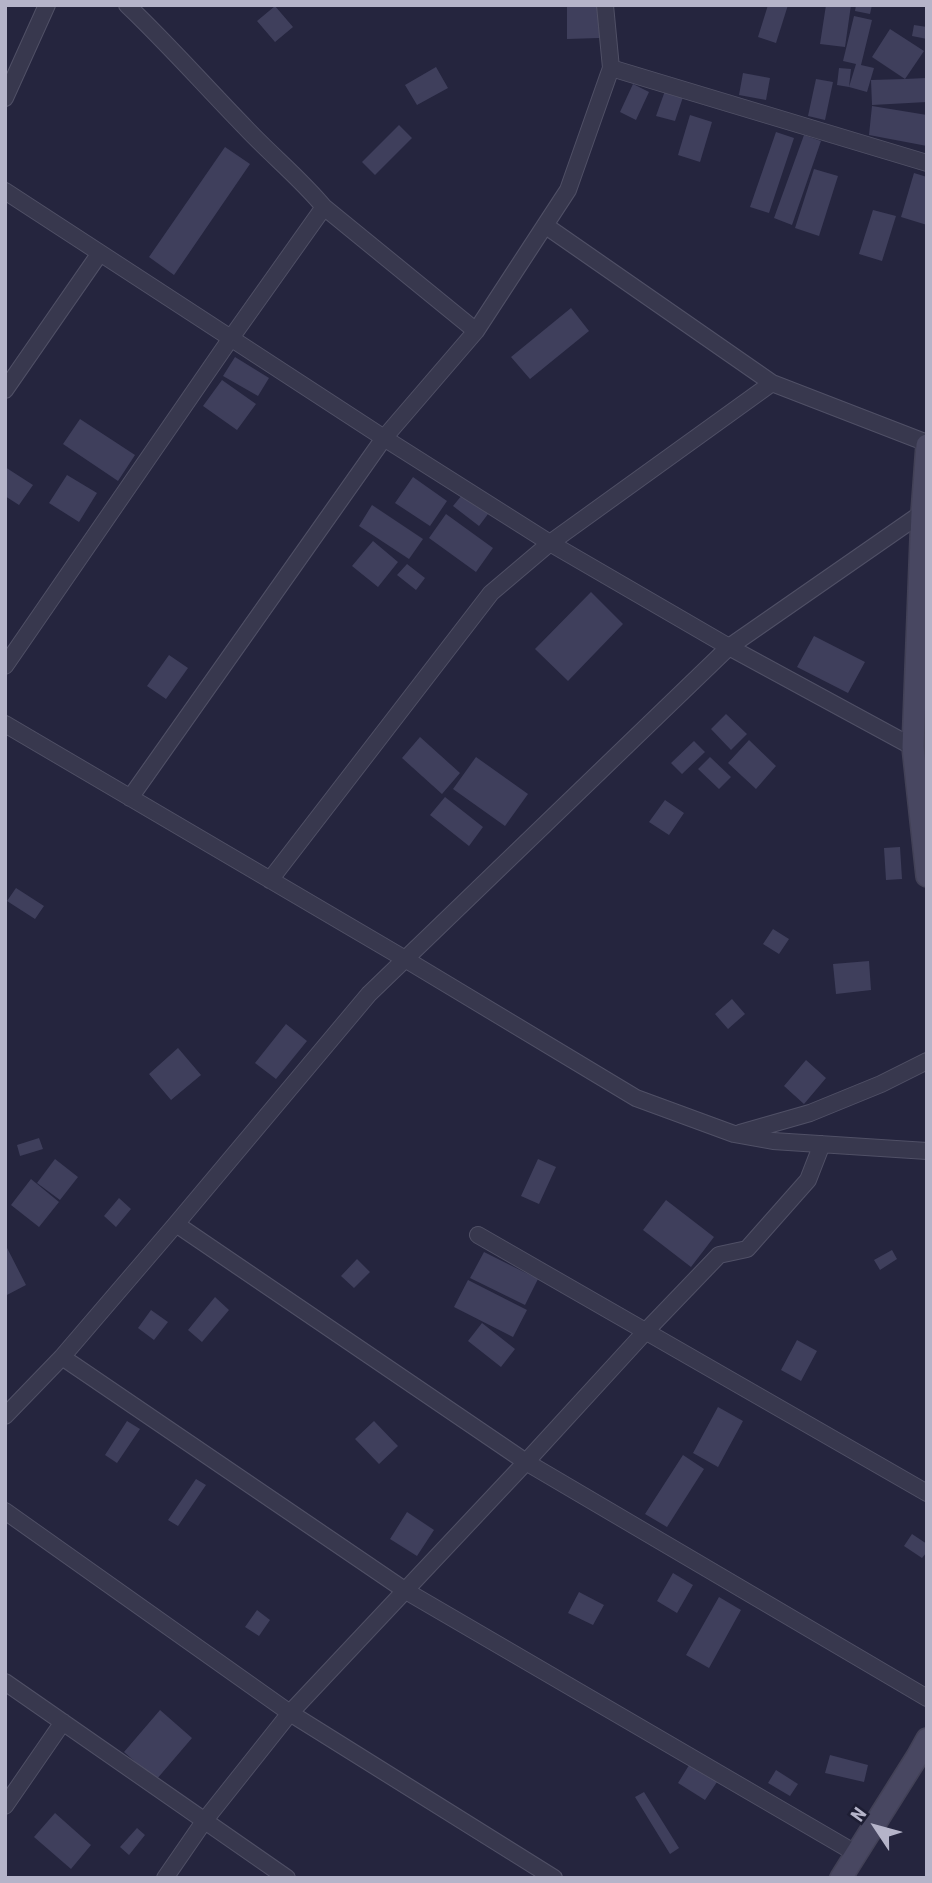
<!DOCTYPE html>
<style>
body{margin:0}
#map{position:relative;width:932px;height:1883px;overflow:hidden;background:#25253e;font-family:"Roboto Condensed",sans-serif}
canvas{display:block}
.frame{position:absolute;inset:0;border:7px solid #b5b4c9;pointer-events:none}
.north{position:absolute;left:841px;top:1792px;width:70px;height:70px;-webkit-text-stroke:5px #1d1d33;paint-order:stroke;rotate:306deg;font-size:19px;font-weight:700;line-height:28px;text-align:center;color:#b5b4c9}
.north::after{content:'';display:block;margin:auto;width:24px;height:32px;background:#b5b4c9;clip-path:polygon(50% 0,100% 100%,50% 72%,0 100%)}
</style>
<div id="map">
<canvas width="932" height="1883"></canvas>
<div class="frame"></div>
<div class="north">N</div>
</div>
<script>
const ctx = document.querySelector('canvas').getContext('2d');
ctx.lineJoin = 'round';
function fillPath(path, color) {
  ctx.fillStyle = color;
  ctx.fill(path, 'evenodd');
}
function strokePath(path, color, width, dash) {
  ctx.strokeStyle = color;
  ctx.lineWidth = width;
  ctx.lineCap = dash ? 'butt' : 'round';
  ctx.setLineDash(dash || []);
  ctx.stroke(path);
}
fillPath(new Path2D(`
 M768,5H788L776,43L758,37Z
 M826,5H851L845,47L820,44Z
 M856,5H872L870,14L855,11Z
 M275,6L293,27L275,42L257,21Z
 M599,6V38L567,39V7Z
 M854,16L872,20L861,65L874,68L867,92L849,87L837,85L839,68L851,69L849,87L856,64L843,61Z
 M914,25L927,27V39L912,36Z
 M890,29L924,51L905,79L926,78L927,102L872,105L871,80L905,79L872,57Z
 M436,67L448,88L417,105L405,85Z
 M743,73L770,78L766,100L739,95Z
 M816,79L833,82L825,120L808,116Z
 M633,84L649,92L636,120L620,112Z
 M666,88L684,94L675,121L656,116Z
 M872,106L927,115V146L869,135Z
 M690,115L712,122L700,162L678,155Z
 M399,125L412,138L375,175L362,162Z
 M776,132L794,138L769,213L750,207Z
 M804,135L821,141L792,225L774,218Z
 M225,147L250,164L174,275L149,257Z
 M814,169L838,176L819,236L795,228Z
 M914,173L927,177V225L901,217Z
 M873,210L896,216L882,261L859,254Z
 M571,308L589,331L530,379L511,357Z
 M235,357L269,378L258,396L223,376Z
 M222,380L256,404L237,430L203,406Z
 M80,419L135,455L118,481L63,444Z
 M5,467L33,485L19,505L5,496Z
 M67,475L97,493L79,522L49,503Z
 M413,477L447,501L430,526L395,503Z
 M462,495L488,514L479,526L453,506Z
 M372,505L423,539L409,559L359,526Z
 M446,514L493,548L476,572L429,538Z
 M373,541L398,562L378,587L352,566Z
 M407,564L425,578L416,590L397,575Z
 M591,592L623,624L568,681L535,649Z
 M814,636L865,662L848,693L797,667Z
 M169,655L188,668L166,699L147,686Z
 M726,714L747,734L731,750L711,729Z
 M420,737L460,773L442,794L402,758Z
 M749,740L776,766L756,789L728,763Z
 M694,741L705,752L682,774L671,763Z
 M476,757L528,794L505,826L453,789Z
 M710,757L731,777L719,789L698,769Z
 M445,797L483,827L469,846L430,815Z
 M665,800L684,813L669,835L649,822Z
 M900,847L902,879L886,880L884,848Z
 M16,888L44,906L35,919L7,901Z
 M773,929L789,939L779,954L763,944Z
 M869,961L871,990L836,994L833,964Z
 M732,999L745,1014L728,1029L715,1014Z
 M286,1024L307,1041L276,1079L255,1063Z
 M178,1048L201,1075L171,1100L149,1074Z
 M806,1060L826,1078L804,1104L784,1086Z
 M39,1138L43,1149L20,1156L17,1145Z
 M55,1159L78,1177L60,1200L37,1183Z
 M538,1159L556,1167L539,1204L521,1196Z
 M31,1179L59,1202L39,1227L11,1205Z
 M119,1198L131,1209L116,1227L104,1216Z
 M666,1200L714,1237L691,1267L643,1230Z
 M5,1244L26,1285L5,1296Z
 M892,1250L897,1259L880,1270L874,1260Z
 M484,1252L538,1279L525,1305L470,1278Z
 M357,1259L370,1272L354,1288L341,1276Z
 M468,1280L527,1310L513,1337L454,1307Z
 M215,1297L229,1310L202,1342L188,1330Z
 M151,1310L168,1322L154,1340L138,1328Z
 M482,1323L515,1349L501,1367L468,1341Z
 M797,1340L817,1351L801,1381L781,1370Z
 M718,1407L743,1421L718,1467L693,1453Z
 M127,1421L140,1429L117,1463L105,1455Z
 M374,1421L398,1446L379,1464L355,1439Z
 M683,1455L704,1469L667,1527L645,1514Z
 M196,1479L206,1485L178,1526L168,1520Z
 M407,1512L434,1530L417,1556L390,1539Z
 M912,1534L927,1544V1552L922,1558L904,1546Z
 M673,1573L693,1585L677,1613L657,1601Z
 M579,1592L604,1605L593,1625L568,1613Z
 M719,1597L741,1610L709,1668L686,1655Z
 M257,1610L270,1620L259,1636L245,1627Z
 M160,1710L192,1738L156,1780L124,1752Z
 M830,1755L868,1765L864,1782L825,1773Z
 M691,1762L719,1779L705,1800L678,1783Z
 M776,1770L798,1784L790,1796L768,1783Z
 M644,1792L679,1848L670,1854L635,1797Z
 M55,1813L91,1845L71,1869L34,1837Z
 M137,1828L145,1835L129,1855L120,1847Z`), '#3f3f5c');
const minor = new Path2D(`
 M127,5C168,44 205,86 244,126C270,154 300,178 324,207L476,331
 M611,68L927,163
 M5,98L47,5
 M5,191L384,438L550,543L729,647L913,747
 M546,226L772,383L927,443
 M5,390L100,253
 M5,666L231,338L324,207
 M5,724L405,959L636,1098L734,1134L773,1141L927,1151
 M130,798L384,438L476,331L568,190L611,68L605,5
 M270,880L491,593L550,543L772,383
 M740,1133L810,1113L881,1084L927,1061
 M176,1224L526,1462L927,1698
 M478,1235L927,1493
 M62,1357L406,1591L857,1854
 M5,1416L62,1357L176,1224L369,994L729,647L922,513
 M5,1511L290,1713L554,1878
 M5,1682L287,1878
 M5,1806L63,1722
 M165,1878L205,1820L290,1713L526,1462L646,1331L719,1255L747,1249L808,1180L822,1144`);
const secondary = new Path2D(`
 M927,445L922,513L913,747L927,876
 M841,1878L917,1757L927,1739`);
strokePath(minor, '#505066', 18);
strokePath(secondary, '#424157', 24);
strokePath(minor, '#38384e', 16);
strokePath(secondary, '#484761', 21);
</script>
